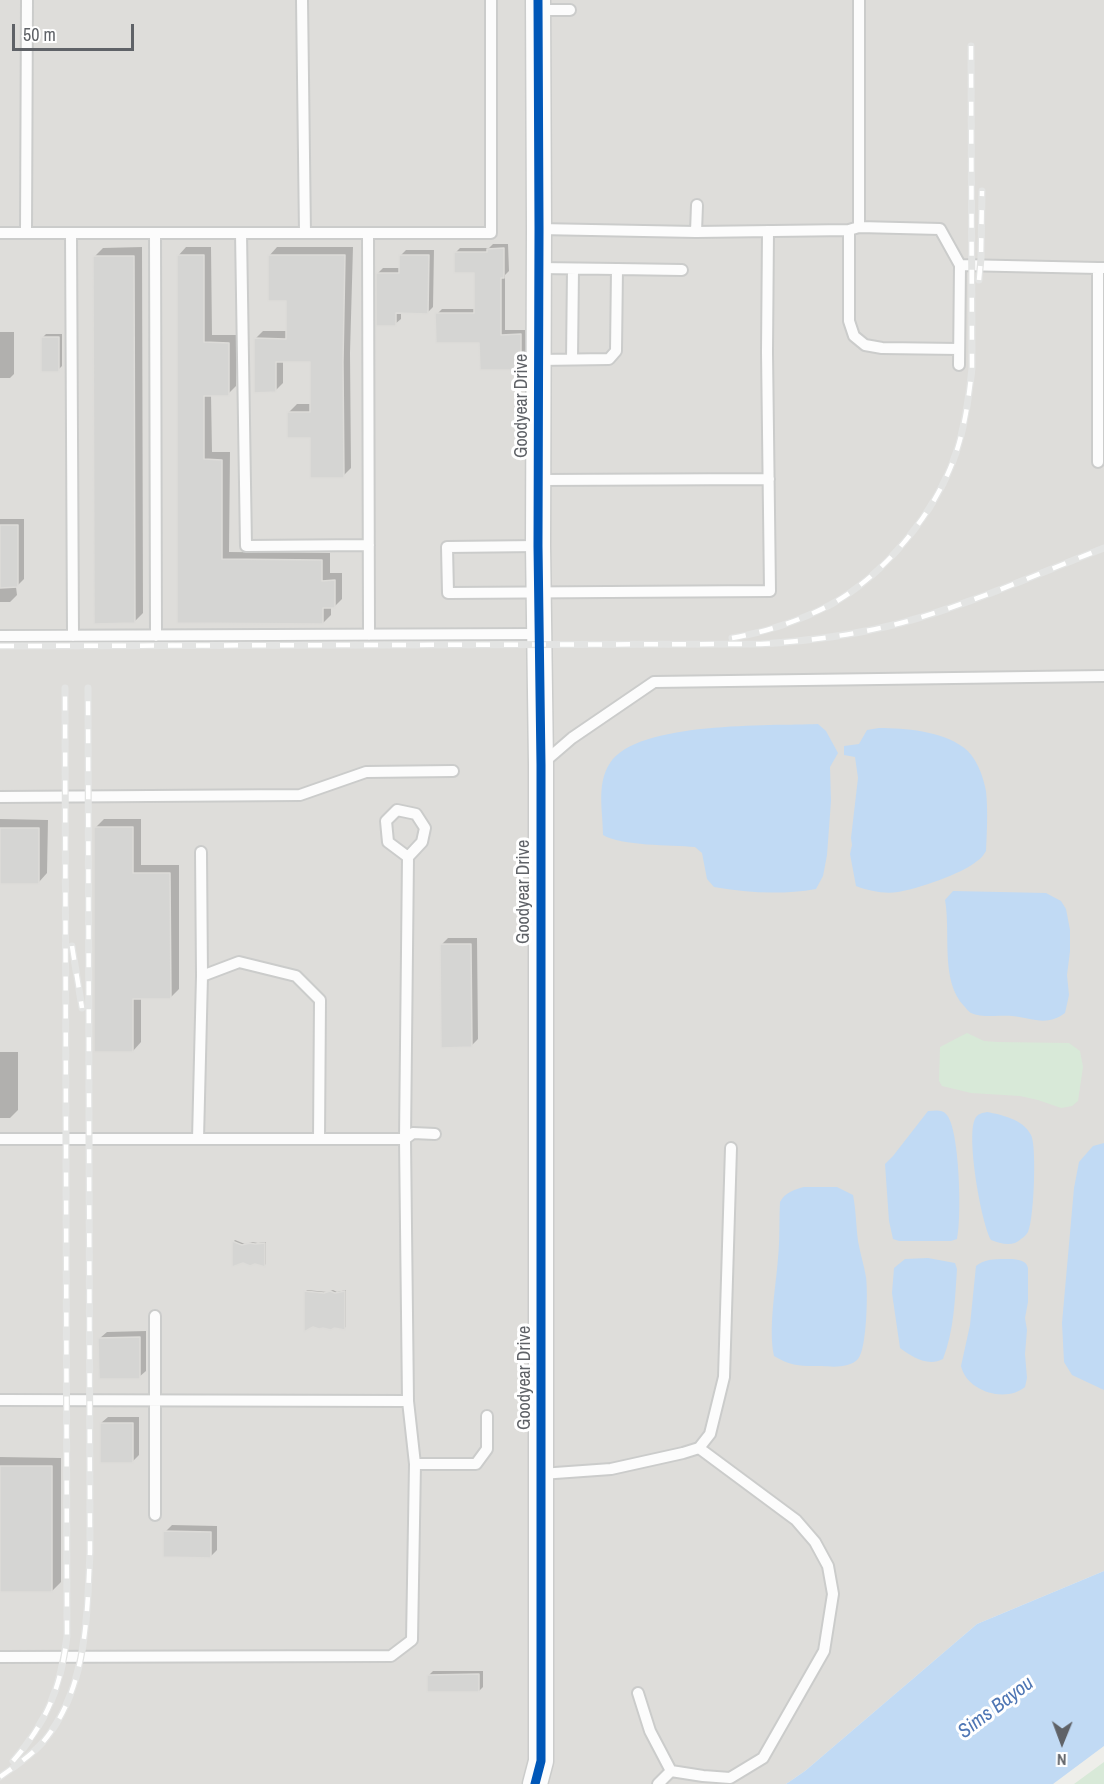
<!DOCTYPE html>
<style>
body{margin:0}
#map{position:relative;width:1104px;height:1784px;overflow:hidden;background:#eeeeea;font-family:"Archivo Narrow",sans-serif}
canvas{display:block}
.north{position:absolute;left:1032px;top:1712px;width:60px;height:60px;-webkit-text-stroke:4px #fff;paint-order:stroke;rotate:181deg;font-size:16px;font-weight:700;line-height:24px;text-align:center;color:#5f6267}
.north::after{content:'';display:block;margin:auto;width:21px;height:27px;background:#5f6267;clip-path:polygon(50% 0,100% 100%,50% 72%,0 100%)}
.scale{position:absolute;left:12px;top:24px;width:122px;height:27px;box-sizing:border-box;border:3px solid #5f6267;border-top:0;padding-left:8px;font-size:18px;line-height:21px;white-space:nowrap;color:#5f6267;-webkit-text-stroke:4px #fff;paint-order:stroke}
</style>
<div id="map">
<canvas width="1104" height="1784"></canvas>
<div class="north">N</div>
<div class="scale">50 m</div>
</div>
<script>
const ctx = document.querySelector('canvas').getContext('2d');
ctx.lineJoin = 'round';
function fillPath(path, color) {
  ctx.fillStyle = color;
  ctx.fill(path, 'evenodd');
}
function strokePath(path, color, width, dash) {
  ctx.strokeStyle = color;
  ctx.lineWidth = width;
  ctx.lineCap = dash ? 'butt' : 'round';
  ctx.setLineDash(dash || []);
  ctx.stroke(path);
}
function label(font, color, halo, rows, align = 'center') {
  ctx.font = font + ' "Archivo Narrow",sans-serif';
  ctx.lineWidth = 6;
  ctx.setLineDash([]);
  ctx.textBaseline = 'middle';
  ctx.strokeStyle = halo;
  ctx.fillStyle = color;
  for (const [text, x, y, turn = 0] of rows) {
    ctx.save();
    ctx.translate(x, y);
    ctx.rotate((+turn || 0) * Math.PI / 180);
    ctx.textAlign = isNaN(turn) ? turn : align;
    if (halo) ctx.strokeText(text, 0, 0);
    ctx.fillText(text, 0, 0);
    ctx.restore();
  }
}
fillPath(new Path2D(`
 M0,0H1104V1571L977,1624L805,1771L786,1784H0Z`), '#deddda');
fillPath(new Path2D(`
 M967,1033L984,1041L997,1042L1069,1043L1080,1051L1083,1067L1078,1101L1072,1106L1061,1108L1038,1100L1020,1096L971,1093L942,1086L939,1081L940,1047Z
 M1104,1762V1784H1074Z`), '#d8e9d8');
fillPath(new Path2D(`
 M818,724L826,731L838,753L830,767L831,801L827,855L823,876L816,889C782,895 747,893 714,887L707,879L702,853L695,847C671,845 621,846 603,835C603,811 596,784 610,763C637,721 771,726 818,724Z
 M879,728C905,728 941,731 963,747C976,756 983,775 986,791C988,810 987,831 986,851C984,854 981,859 977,861C962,874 917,889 898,892C884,894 869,891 856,886L850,854L852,845L851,838L858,778L855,757L844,755V746L859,744L867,730Z
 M953,891L1046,893L1061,901L1066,909L1070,930V951L1067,975L1069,995L1065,1013C1046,1027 1033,1018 1012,1016C1001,1015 981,1018 971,1013C970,1013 965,1007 964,1006C940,981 951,933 945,900Z
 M928,1111C934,1111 942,1109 946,1114C960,1127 962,1220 957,1239L951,1241H899L893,1239L889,1221L885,1164L893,1156Z
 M987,1112C1002,1115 1023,1119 1031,1135C1037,1146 1034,1221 1028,1232C1026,1235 1024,1237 1021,1239C1013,1247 1001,1244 991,1240C981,1222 966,1136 975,1119C977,1114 982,1113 987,1112Z
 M1104,1143V1390L1072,1375L1064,1362L1062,1323L1074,1188L1079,1162L1093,1146Z
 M804,1187H837L853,1195C856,1210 856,1225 858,1241C860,1253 864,1265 866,1277C868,1291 867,1349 858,1359C850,1368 833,1367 822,1366C802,1366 792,1367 774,1356C768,1328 776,1287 778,1258C780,1240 779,1221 780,1202C786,1192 793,1190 804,1187Z
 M928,1258L955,1263L957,1269C955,1299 954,1331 943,1359C928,1367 912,1357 900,1348L892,1293L894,1268L905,1259Z
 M1012,1259C1019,1260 1026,1260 1028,1268V1302L1025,1318L1027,1330L1025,1354L1027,1378L1025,1387C1006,1403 967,1392 961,1366L970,1325L976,1266C985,1258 1000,1259 1012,1259Z
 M1104,1571V1746L1053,1784H786L805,1771L977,1624Z`), '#c1daf4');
fillPath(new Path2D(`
 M493,244H508L509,271L505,275V330H525L526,363L521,368L437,314L442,309H475V271L455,253L460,248H489Z
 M142,247L143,613L134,622L94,257L103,248Z
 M186,247H211L212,335H237L236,386L228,394H211L212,452H230L229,552L330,553V573H342V599L334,607H331V615L323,623L178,621V256Z
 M277,247H353L350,353L351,468L343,476L311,436L288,413L297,404H312L311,360H283V383L275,391L255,339L263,331H287V300L269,256Z
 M406,250H434L433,307L428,312H401V319L395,324L377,274L383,268H400V256Z
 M0,332H14V374L10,378H0Z
 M46,334H62V366L58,370L42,338Z
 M0,519H24V579L16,587L17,595L10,602H0Z
 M0,819L48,820L47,873L39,882H0Z
 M104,819H141V865H179V989L170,998H141V1042L133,1051L95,828Z
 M448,938H477L478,1039L471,1046L441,945Z
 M0,1052H18V1110L10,1118H0Z
 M235,1240L245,1244L252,1242L258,1243L266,1242V1264L265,1265L233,1242Z
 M307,1290L327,1292L333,1290L337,1292L346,1290V1327L344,1328L305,1292Z
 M146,1331V1371L139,1377L100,1338L107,1332Z
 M108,1417H139V1455L133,1461L101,1423Z
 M0,1457L61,1458V1582L52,1591H0Z
 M172,1525L217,1526V1550L211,1556L165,1532Z
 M433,1671H483V1687L479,1691L429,1675Z`), '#0003');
const building = new Path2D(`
 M504,248V278H501V335L521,334V370H480L479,343H436L435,313H474V273H454V252H487V249Z
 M177,255H204V342L229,343V396H204V459L222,460V559L322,560V581L335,580V608H323V624L177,623Z
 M268,255H345L343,362L344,478H310V438H287V412H310V362H276V392L254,393V338L286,339V301H268Z
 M399,255H429L428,314L396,313V326H376V273H399Z
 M93,256H134L135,623L94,624Z
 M41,337H59V372H41Z
 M0,525H18V587L0,588Z
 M94,827H133V873H170L171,999H133V1052H94Z
 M0,828H39V884H0Z
 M440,944H471L472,1047L441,1048Z
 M232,1241L242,1245L250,1243L255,1244L265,1243V1267L255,1264L250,1266L243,1263L232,1267Z
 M304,1291L324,1293L330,1291L335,1293L345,1291V1330L334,1328L331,1330L323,1328L319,1329L313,1327L304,1332Z
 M140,1337V1379H99L98,1338Z
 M100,1423H133V1463H100Z
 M0,1466H52V1592H0Z
 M163,1531L211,1532V1558L163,1557Z
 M479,1674V1692H427V1675Z`);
fillPath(building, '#d5d5d3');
strokePath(building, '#dddcd9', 1.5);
const service = new Path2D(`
 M302,0L305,233
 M859,0V227
 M538,10H570
 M539,229L696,232L849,230L859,227L940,229L960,265L959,365
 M849,230V321L854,336L865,345L882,348L959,349
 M696,232L697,205
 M0,233H491V0
 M26,233L27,0
 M71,233L73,636
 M155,233L156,636
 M241,233L246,546L369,545
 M368,233L369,635
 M960,265L1098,268
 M539,268L617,269
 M572,359L573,269
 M539,360L609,359L616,351L617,269L682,270
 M1098,462V268H1104
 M539,480L769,479
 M538,546L447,547L448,593L770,591L767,352L768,231
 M0,636L540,634
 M543,763L572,738L654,682L1104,676
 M0,797L300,795L366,772L453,771
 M397,810L416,814L425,828L422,842L408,857L388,842L386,821Z
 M201,852L202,976
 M0,1139H405L413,1133L435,1134
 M198,1139L202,976L239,962L296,976L320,1000L319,1139
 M155,1316V1515
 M0,1400L408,1401
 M415,1464H476L487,1449V1416
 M541,1474L611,1469L683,1453L699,1448L710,1434L724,1377L731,1148
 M0,1657L391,1656L412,1640L415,1464L408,1401L405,1139L408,857
 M638,1693L650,1731L671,1771
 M658,1784L671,1771L703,1776L730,1778L763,1758L824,1651L833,1594L828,1566L815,1542L796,1520L699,1448`);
const tertiary = new Path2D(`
 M535,1784L541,1761V765L538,546L539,229L538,0`);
strokePath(service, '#cbcccb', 14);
strokePath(tertiary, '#cbcccb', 27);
strokePath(service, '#fcfcfc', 10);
strokePath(tertiary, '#fcfcfc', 24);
const rail = new Path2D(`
 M979,280L981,258L982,191
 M732,638C766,632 799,621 830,605C885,575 936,512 956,453C965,426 969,397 972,368L971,46
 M0,646L761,644C808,641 855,635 901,623C971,604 1037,574 1104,548
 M72,946L82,1008
 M13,1761C47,1722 61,1687 67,1636L65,688
 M0,1777C15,1766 31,1756 43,1742C87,1690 87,1617 90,1552L88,688`);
strokePath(rail, '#e3e4e3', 7);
strokePath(rail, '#fff', 4.5, [14]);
strokePath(new Path2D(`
 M535,1784L541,1761V765L538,546L539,229L538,0`), '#0057b8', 9);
label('18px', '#5f6267', '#fff', [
 ["Goodyear Drive",522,406,-90],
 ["Goodyear Drive",524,892,-90],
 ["Goodyear Drive",525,1378,-90]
]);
label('italic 20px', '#4e76b4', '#fff', [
 ["Sims Bayou",996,1708,-37]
]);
</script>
